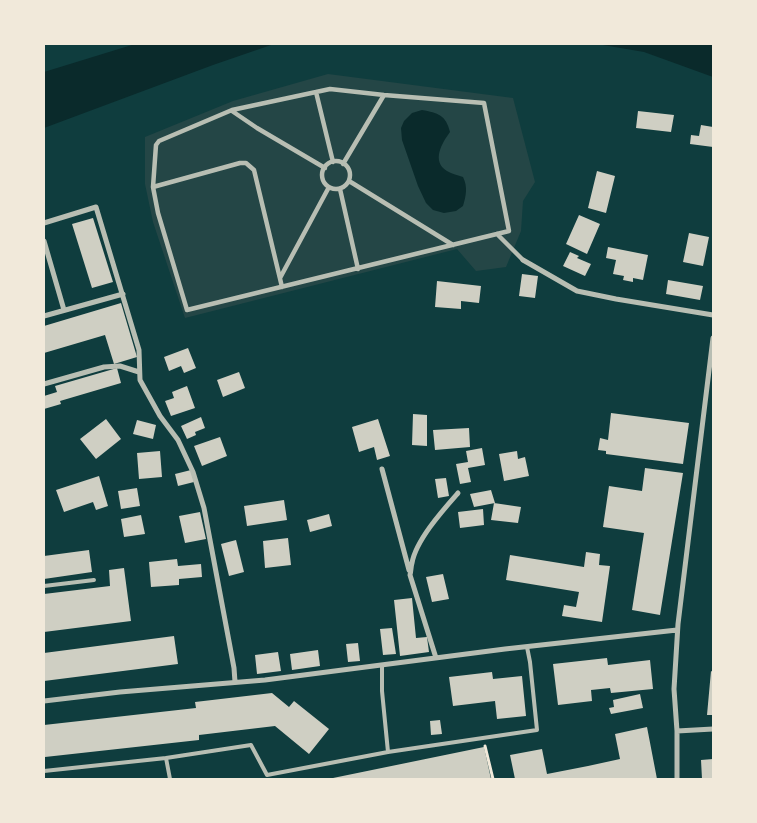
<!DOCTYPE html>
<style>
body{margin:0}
#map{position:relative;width:757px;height:823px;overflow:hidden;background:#0f3d3e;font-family:"Public Sans",sans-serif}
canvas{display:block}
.frame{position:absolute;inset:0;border:45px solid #f1e9da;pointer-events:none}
</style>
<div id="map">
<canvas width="757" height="823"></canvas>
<div class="frame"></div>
</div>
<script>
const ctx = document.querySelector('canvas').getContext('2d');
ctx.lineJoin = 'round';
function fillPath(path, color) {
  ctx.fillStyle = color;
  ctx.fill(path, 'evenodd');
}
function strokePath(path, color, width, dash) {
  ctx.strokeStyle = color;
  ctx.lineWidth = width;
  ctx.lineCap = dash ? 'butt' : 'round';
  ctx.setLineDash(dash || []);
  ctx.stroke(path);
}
fillPath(new Path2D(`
 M328,74L513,98L535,182L523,201L521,231L506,267L476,271L457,249L185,318L153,222L145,184V137L233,101Z`), '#244646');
fillPath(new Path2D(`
 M135,44H274L213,65L44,128V72Z
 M597,44H713V77L644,52Z
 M422,110C438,113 446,115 450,132C442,143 431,161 447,171C452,174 458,175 463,177C468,187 466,196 463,206L456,211L444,213L433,210L426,203L418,186L402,140L401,128L404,121L412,113Z`), '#0a2a2b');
fillPath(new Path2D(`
 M638,111L674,115L671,132L636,128Z
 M701,125L713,127V147L690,144L691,135L699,136Z
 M597,171L615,176L606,213L588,208Z
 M579,215L600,224L587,254L566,244Z
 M93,218L113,282L92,288L72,224Z
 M689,233L709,237L703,266L683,262Z
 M608,247L648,255L643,280L633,278V282L623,280L624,276L613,274L616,260L606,258Z
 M570,252L579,256L577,258L591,264L585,276L563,266Z
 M522,274L538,276L535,298L519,296Z
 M668,280L703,286L700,300L666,294Z
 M437,281L481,286L479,303L461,301V309L435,307Z
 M121,303L137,357L114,364L105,335L44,353V326Z
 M188,348L196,368L184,373L181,366L169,371L164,357Z
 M117,368L121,383L60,401L61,404L44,409V396L57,392L55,386Z
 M239,372L245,388L223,397L217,380Z
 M187,386L195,408L171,416L165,401L174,398L172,392Z
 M611,413L689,423L683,464L606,454V451L598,450L600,438L608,440Z
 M413,414L427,415V446L412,445Z
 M201,417L205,428L195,432L196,435L187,439L181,426Z
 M106,419L121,439L96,459L80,439Z
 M378,419L390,456L377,460L374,447L359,452L352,427Z
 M137,420L156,425L153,439L133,434Z
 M469,428L470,447L435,450L433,430Z
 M220,437L227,456L202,466L194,446Z
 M482,448L485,465L468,468L471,482L460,484L456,464L468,462L466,451Z
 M160,451L162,477L139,479L137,453Z
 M517,451L518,459L525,457L529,476L504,481L499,454Z
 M645,468L683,473L660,615L632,610L644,533L603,527L609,486L642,491Z
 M191,470L194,482L178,486L175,474Z
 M99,476L108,506L96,510L93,502L64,512L56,490Z
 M446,478L449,496L438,498L435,479Z
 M137,488L140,506L121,509L118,491Z
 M491,490L495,503L474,507L470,494Z
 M284,500L287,520L247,526L244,506Z
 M494,503L521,507L518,523L491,520Z
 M483,509L484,525L460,528L458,512Z
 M200,512L206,539L185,543L179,516Z
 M329,514L332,526L310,532L307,520Z
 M141,515L145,534L124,537L121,519Z
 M288,538L291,565L265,568L263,541Z
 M236,540L244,572L229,576L221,544Z
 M89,550L92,572L44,579V556Z
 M586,552L600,554L599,565L610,566L602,622L562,616L564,605L576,607L579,592L506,580L510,555L584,567Z
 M177,559L178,566L201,564L202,577L179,579V585L151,587L149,562Z
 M124,568L131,621L44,632V594L110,586L109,570Z
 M443,574L449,599L432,602L426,577Z
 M412,598L416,638L427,637L429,652L400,656L394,600Z
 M392,628L396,654L383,655L380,629Z
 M174,636L178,664L44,681V653Z
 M358,643L360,661L348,662L346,644Z
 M318,650L320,666L292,670L290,654Z
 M278,652L281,671L257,674L255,655Z
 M607,658L608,665L650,660L653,689L611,693L610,688L591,690L592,701L558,705L553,664Z
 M711,671L713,672V715H707Z
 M492,672L493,679L522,676L526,716L497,719L495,701L453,706L449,677Z
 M272,693L289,707L294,701L329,729L309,754L275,726L199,735V740L45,757L44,753V725L196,708L195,702Z
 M640,694L643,708L611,714L609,708L614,707L613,700Z
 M440,720L442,734L431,735L430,721Z
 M647,727L657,779H515L510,755L542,749L547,774L588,766L620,759L615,734Z
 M484,747L491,779H333V778Z
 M713,759V779H702L701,760Z`), '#cfcfc3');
strokePath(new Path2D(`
 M485,746L493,779`), '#f1e9da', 3);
strokePath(new Path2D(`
 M44,586L94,580
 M388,752L537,730L530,662L527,647
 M44,771L166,758
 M170,779L166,758L251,745L267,775L388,752L382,691V665`), '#b8beb3', 4);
strokePath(new Path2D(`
 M330,89L384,95L484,103L509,231L187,310L158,213L153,187L156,145L159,141L232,110Z
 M316,92L333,162
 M232,111L257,128L325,168
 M322 175a14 14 0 1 1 28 0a14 14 0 1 1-28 0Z
 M343,164L384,95
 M349,181L453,245
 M153,187L240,163H246L254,170L282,287
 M340,189L358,269
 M497,234L523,260
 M280,278L329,187`), '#b8beb3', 4.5);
strokePath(new Path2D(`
 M44,223L96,207L139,350L140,380L160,416L178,440L193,472L204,508L234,668L235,682
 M44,241L64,310
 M523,260L577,291L616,299L713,315
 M44,316L123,294
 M44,384L104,367L120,366L139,372
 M382,469L409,570
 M436,658L410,575C411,571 411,566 412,563C416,540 443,510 458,493
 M44,701L120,692L265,680L505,649L677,630
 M677,731L713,729
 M677,779V731L674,689L678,624L713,338`), '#b8beb3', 5);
</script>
